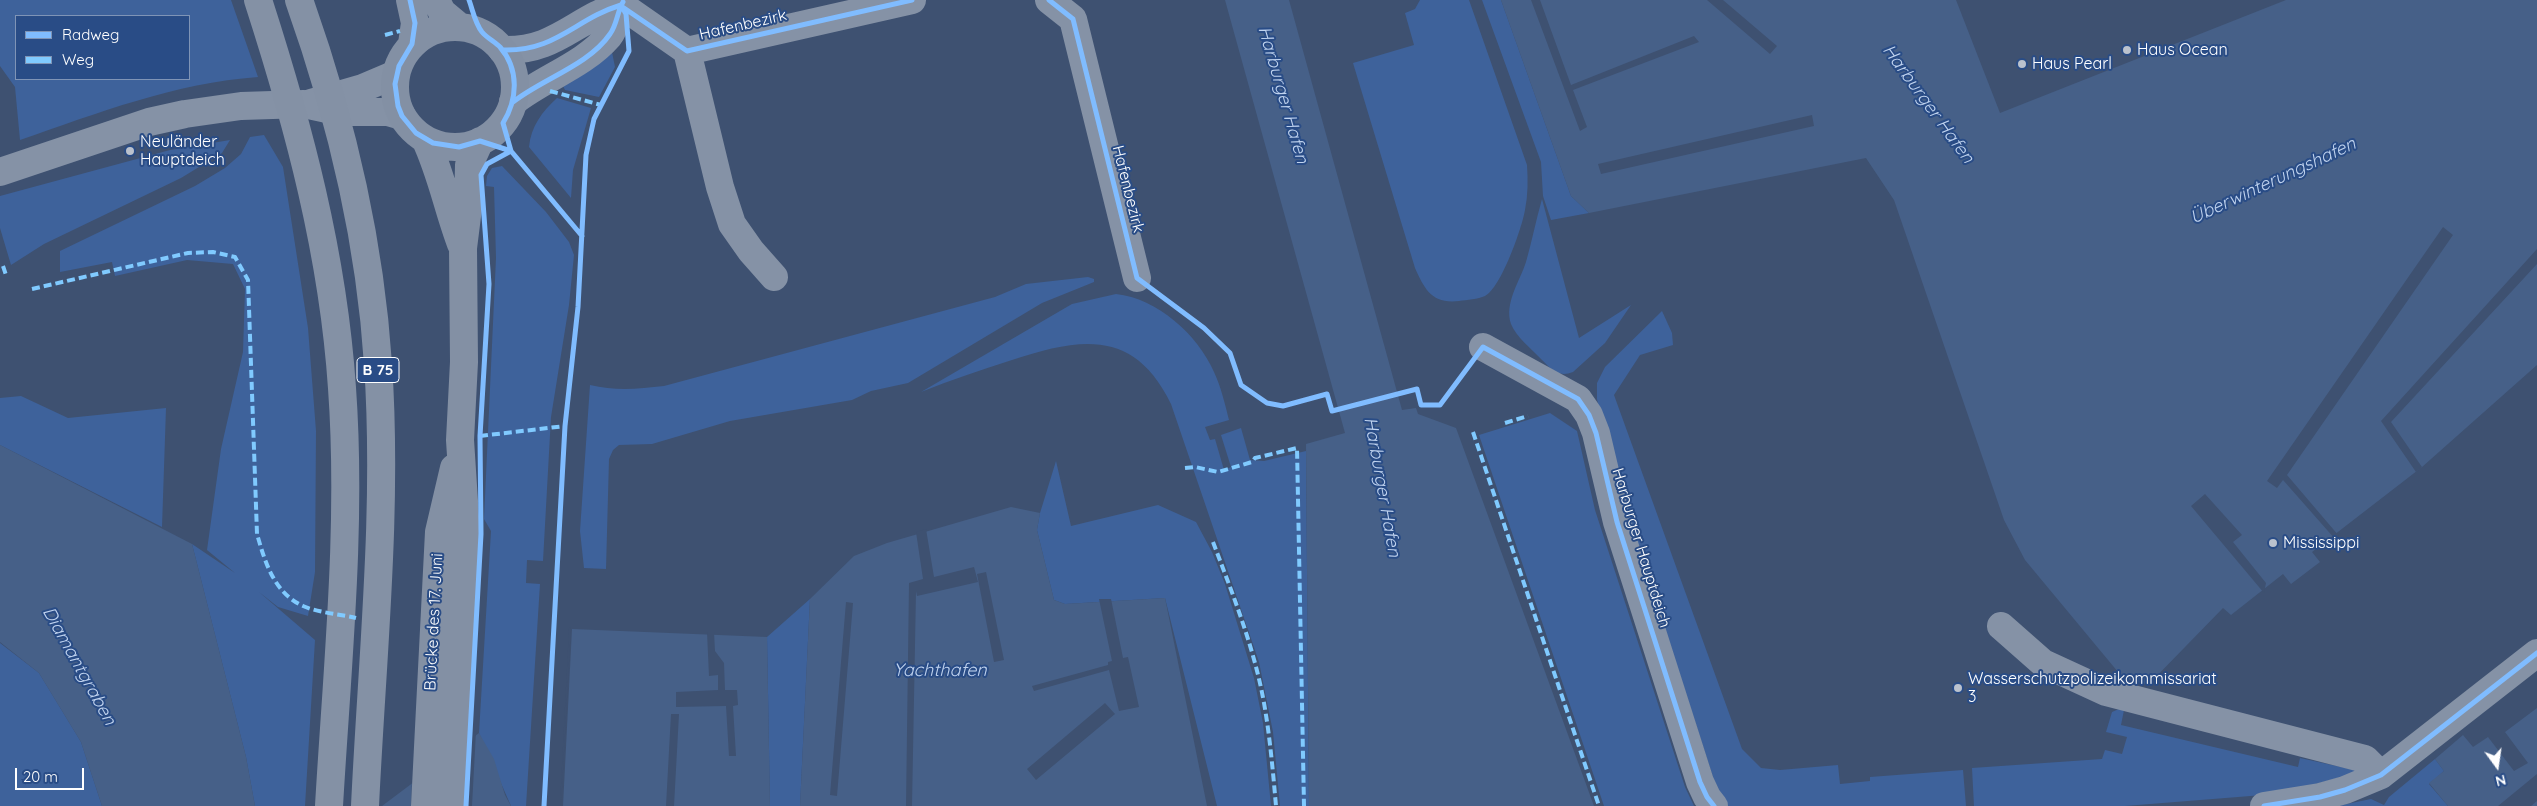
<!DOCTYPE html>
<meta charset="utf-8">
<style>
body{margin:0}
#map{position:relative;width:2537px;height:806px;overflow:hidden;background:#3e5171;font-family:Quicksand,sans-serif}
canvas{display:block}
.legend{position:absolute;left:15px;top:15px;width:175px;height:65px;box-sizing:border-box;background:#294c86;border:1px solid #7f94b6;margin:0;padding:6px 9px;list-style:none;font-size:15px;color:#fff}
.legend li{display:flex;align-items:center;gap:10px;height:25px}
.legend b{width:25px;border:1px solid #7f94b6}
.north{position:absolute;left:2472px;top:741px;width:50px;height:50px;-webkit-text-stroke:4px #294c86;paint-order:stroke;rotate:166deg;font-size:14px;font-weight:700;line-height:20px;text-align:center;color:#fff}
.north::after{content:'';display:block;margin:auto;width:18px;height:22px;background:#fff;clip-path:polygon(50% 0,100% 100%,50% 72%,0 100%)}
.scale{position:absolute;left:15px;top:768px;width:69px;height:22px;box-sizing:border-box;border:2px solid #fff;border-top:0;padding-left:6px;font-size:15px;line-height:18px;white-space:nowrap;color:#fff;-webkit-text-stroke:4px #294c86;paint-order:stroke}
</style>
<div id="map">
<canvas width="2537" height="806"></canvas>
<ul class="legend">
<li><b style="height:6px;background:#80bcff"></b>Radweg</li>
<li><b style="height:6px;background:#80caff"></b>Weg</li>
</ul>
<div class="north">N</div>
<div class="scale">20 m</div>
</div>
<script>
const ctx = document.querySelector('canvas').getContext('2d');
ctx.lineJoin = 'round';
function fillPath(path, color) {
  ctx.fillStyle = color;
  ctx.fill(path, 'evenodd');
}
function strokePath(path, color, width, dash) {
  ctx.strokeStyle = color;
  ctx.lineWidth = width;
  ctx.lineCap = dash ? 'butt' : 'round';
  ctx.setLineDash(dash || []);
  ctx.stroke(path);
}
function label(font, color, halo, rows, align = 'center') {
  ctx.font = font + ' Quicksand,sans-serif';
  ctx.lineWidth = 4;
  ctx.setLineDash([]);
  ctx.textBaseline = 'middle';
  ctx.strokeStyle = halo;
  ctx.fillStyle = color;
  for (const [text, x, y, turn = 0] of rows) {
    ctx.save();
    ctx.translate(x, y);
    ctx.rotate((+turn || 0) * Math.PI / 180);
    ctx.textAlign = isNaN(turn) ? turn : align;
    if (halo) ctx.strokeText(text, 0, 0);
    ctx.fillText(text, 0, 0);
    ctx.restore();
  }
}
fillPath(new Path2D(`
 M0,0H231L258,77C175,83 98,113 20,140L15,87L0,66ZM16,16H189V79H16Z
 M1420,0H1469L1527,165C1528,180 1528,195 1525,210C1522,228 1501,288 1485,296C1478,299 1467,300 1459,301C1432,304 1425,290 1415,268L1353,63L1414,45L1405,13L1415,9Z
 M1482,0H1501L1571,196L1589,213L1551,220L1543,196L1541,162Z
 M611,47L615,67L599,97L565,90L563,86Z
 M557,98L591,108L573,170L571,198L529,147C531,126 542,112 557,98Z
 M264,135L283,167L308,328L316,431L315,572L308,616L278,607L259,592L315,640L305,806H255L246,757L192,544L235,573L207,550L221,449L243,352L245,289L233,264L187,260L115,276L112,262L60,272V251L195,186L225,168L241,154L250,137Z
 M230,140L222,153L181,178L44,244L11,265L0,228V196L170,150Z
 M502,166L546,212L569,242L574,255L569,305L551,417L543,561L527,560L526,583L540,584L526,806H511L479,733L491,531L484,519L496,258L494,187L486,186L487,176L492,168Z
 M1542,199L1579,338L1631,305L1605,343L1573,372C1558,378 1551,369 1541,359C1532,349 1516,337 1511,324C1504,303 1520,281 1526,262C1532,241 1536,220 1542,199Z
 M1088,277L1094,279V282L1042,303L908,383L871,391L852,400L730,421L652,444L619,445L613,450L609,459L606,569L584,568L580,531L590,385C615,391 638,389 664,386L995,297L1026,284Z
 M1116,294C1157,298 1198,335 1214,372C1221,387 1225,404 1229,420L1205,427L1210,440L1215,439L1224,470L1231,467L1221,435L1241,428L1250,460L1264,461L1306,451L1309,806H1280L1273,732L1259,662L1171,404C1134,328 1080,338 1012,360C981,370 951,380 921,392L1072,304Z
 M1662,311L1672,333L1673,345L1640,355L1614,395L1742,749L1761,768L1780,770L1838,765L1840,784L1870,781V777L1963,770L1966,806H1728L1719,796L1610,459L1597,399V383L1605,367Z
 M21,396L68,418L166,408L162,527L0,445V398Z
 M1550,413L1577,431L1595,510L1685,787L1694,806H1604L1479,435Z
 M1056,461L1071,526L1158,505L1196,522L1212,552L1225,584L1254,678L1263,723L1271,806H1217L1165,598L1065,604L1054,600L1037,530L1040,513Z
 M810,599L800,806H770L767,637Z
 M0,643L39,673L81,742L102,806H0Z
 M2119,709L2124,710L2121,725L2298,767L2300,758L2355,770L2357,773L2285,792L2263,795L2125,806H1974L1972,768L2102,759L2105,750L2122,754L2127,737L2106,732L2112,712Z
 M2435,759L2444,771L2429,784L2448,806H2337L2371,799L2384,805L2389,797Z`), '#3e629b');
fillPath(new Path2D(`
 M1225,0H1289L1402,410L1416,408L1418,414L1456,428L1594,806H1309L1306,444L1345,433Z
 M1501,0H1956L2000,113L2286,0H2537V365L2422,467L2312,552L2320,562L2291,584L2283,574L2231,615L2223,608L2148,685L2123,678L2025,560L2004,520L1894,200L1866,158L1589,213L1571,196Z
 M0,445L192,544L246,757L255,806H102L81,742L39,673L0,642Z
 M1011,507L1040,513L1037,530L1054,600L1065,604L1165,598L1207,806H800L810,599L854,556L887,543Z
 M572,629L767,637L770,806H563Z
 M2537,708V806H2448L2429,783L2444,771L2435,759L2463,735L2473,747L2488,737L2514,771L2528,763L2505,732Z
 M479,733L494,759L505,795L511,806H382Z`), '#466088');
fillPath(new Path2D(`
 M1531,0H1540L1571,85L1694,36L1699,42L1573,90L1587,127L1580,131Z
 M1707,0H1723L1777,46L1770,54Z
 M1812,115L1814,126L1601,174L1598,164Z
 M2443,227L2453,235L2287,475L2339,536L2335,539L2283,480L2277,488L2267,481Z
 M2537,249V264L2391,422L2422,467L2416,472L2381,421Z
 M2205,494L2242,535L2233,542L2266,583L2264,593L2191,506Z
 M926,529L934,577L974,567L978,582L917,596L916,591L912,806H906L909,583L923,579L916,532Z
 M986,572L1004,660L994,662L977,574Z
 M1099,599H1111L1123,658L1128,657L1139,707L1119,711L1109,670L1034,691L1032,686L1108,665V662L1112,661Z
 M846,602L853,603L837,796L830,795Z
 M571,626L561,806H560L569,628Z
 M707,632H714L715,651L724,663L725,690H737L738,705L733,706L736,756H729L726,706L676,707V692L718,690V675L709,676Z
 M1105,703L1115,714L1036,780L1027,769Z
 M671,714H679L674,806H666Z
 M476,731L472,806H411L412,780Z
 M2537,774V801L2531,806H2498Z`), '#3e5171');
strokePath(new Path2D(`
 M1049,0L1073,19L1137,278
 M621,5L687,51L720,187L732,224L751,251L774,277
 M502,50C556,52 575,19 621,5
 M687,51L912,0
 M513,102C543,78 583,66 609,36C617,26 618,11 624,0
 M311,103L363,88L396,74
 M0,172L149,122L185,114L241,106L304,104L341,112H388L402,116
 M1483,347L1578,399L1589,415L1596,433L1617,522L1700,782L1707,797L1714,806
 M2001,626L2043,663L2106,692L2365,759L2381,775
 M2264,806L2320,797L2345,790L2381,775L2537,653`), '#8592a6', 28);
strokePath(new Path2D(`
 M410,0L415,23L412,44
 M436,0L442,12L460,27
 M395 87a60 60 0 1 1 120 0a60 60 0 1 1-120 0Z
 M425,139C441,172 448,210 461,244
 M425,806L439,532L454,468
 M451,806L466,532L460,440L464,362L463,248L468,208L469,165L480,141`), '#8390a4', 28);
strokePath(new Path2D(`
 M258,0C299,127 333,254 342,388C352,526 337,668 329,806
 M299,0C340,115 370,241 378,364C388,510 372,659 365,806`), '#8491a5', 28);
strokePath(new Path2D(`
 M385,35L400,31
 M550,91L601,105
 M3,266L6,275
 M32,289L188,253L213,252L235,257L248,280L257,534C265,562 274,593 303,606C319,613 340,614 356,618
 M1505,423L1528,416
 M1473,432L1599,806
 M480,436L565,426
 M1185,468L1195,467L1218,472L1252,462L1255,458L1297,448L1304,806
 M1213,542C1233,595 1254,647 1264,703C1270,737 1273,772 1276,806`), '#80caff', 4, [8, 4]);
strokePath(new Path2D(`
 M410,0L415,23L412,44L399,66L395,84L398,106L402,116L416,133L433,143L459,147L480,141L511,151
 M469,0C473,11 475,23 482,32C487,38 495,42 500,47C519,69 518,99 503,123L511,151L582,236
 M1049,0L1073,19L1137,278L1204,328L1230,353L1241,385L1267,403L1283,406L1327,394L1332,411L1417,389L1421,405H1440L1483,347L1578,399L1589,415L1596,433L1617,522L1700,782L1707,797L1714,806
 M621,6L687,51L912,0
 M502,50C556,52 575,19 621,5
 M513,102C542,79 589,65 610,34C617,25 617,12 623,2
 M466,806L481,534L480,436L489,284L481,175L487,164L511,151
 M544,806L565,426L578,307L586,155L594,119L629,51L626,14L621,5
 M2264,806L2320,797L2345,790L2381,775L2537,653`), '#80bcff', 5);
for (const [x, y, r, color] of [
 [2127,50,5,"#bbc2cd"],
 [2022,64,5,"#bbc2cd"],
 [130,151,5,"#bbc2cd"],
 [2273,543,5,"#bbc2cd"],
 [1958,688,5,"#bbc2cd"]
]) {
  const dot = new Path2D();
  dot.arc(x, y, r, 0, 2 * Math.PI);
  ctx.fillStyle = color;
  ctx.fill(dot);
  strokePath(dot, '#294c86', 2);
}
for (const [x, y, w] of [
 [378,370,42]
]) {
  const box = new Path2D();
  box.roundRect(x - w / 2, y - 12.5, w, 25, 4);
  ctx.fillStyle = '#294c86';
  ctx.fill(box);
  strokePath(box, '#fff', 1);
}
label('bold 15px', '#fff', null, [
 ["B 75",378,370]
]);
label('16px', '#fff', '#294c86', [
 ["Hafenbezirk",743,25,-13],
 ["Hafenbezirk",1128,189,76],
 ["Harburger Hauptdeich",1641,548,73],
 ["Brücke des 17. Juni",434,622,-87]
]);
label('16px', '#fff', '#294c86', [
 ["Haus Ocean",2137,50],
 ["Haus Pearl",2032,64],
 ["Neuländer",140,142],
 ["Hauptdeich",140,160],
 ["Mississippi",2283,543],
 ["Wasserschutzpolizeikommissariat",1968,679],
 ["3",1968,697]
], 'left');
label('italic 18px', '#c0d3ef', '#294c86', [
 ["Harburger Hafen",1283,95,74],
 ["Harburger Hafen",1928,104,54],
 ["Überwinterungshafen",2273,181,-25],
 ["Harburger Hafen",1382,487,80],
 ["Diamantgraben",79,666,61],
 ["Yachthafen",940,671]
]);
</script>
